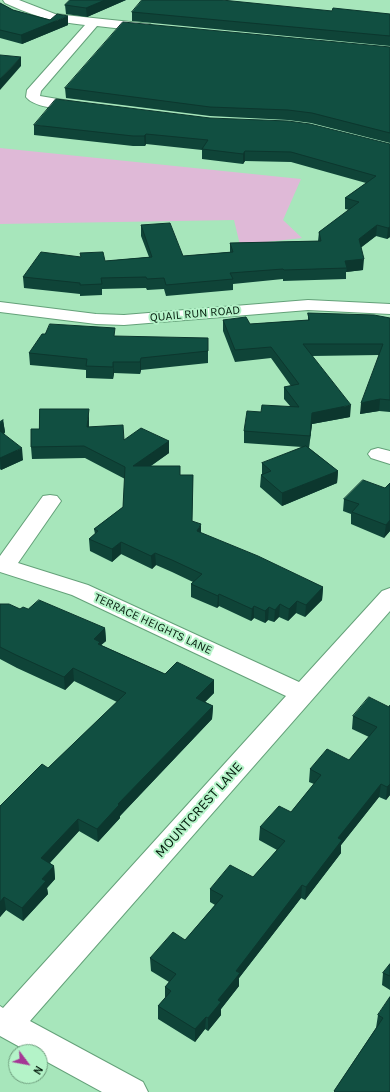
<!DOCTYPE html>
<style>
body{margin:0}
#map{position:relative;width:390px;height:1092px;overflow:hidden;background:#a7e6bb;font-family:Karla,sans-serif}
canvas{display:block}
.north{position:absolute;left:8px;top:1044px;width:40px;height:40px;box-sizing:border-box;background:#b4f3c8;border:1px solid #6e9d7d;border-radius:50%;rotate:122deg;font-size:11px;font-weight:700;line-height:16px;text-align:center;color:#041c0d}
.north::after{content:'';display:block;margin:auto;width:14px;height:18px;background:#a53795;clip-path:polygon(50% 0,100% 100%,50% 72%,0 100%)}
</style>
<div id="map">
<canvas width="390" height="1092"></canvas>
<div class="north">N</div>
</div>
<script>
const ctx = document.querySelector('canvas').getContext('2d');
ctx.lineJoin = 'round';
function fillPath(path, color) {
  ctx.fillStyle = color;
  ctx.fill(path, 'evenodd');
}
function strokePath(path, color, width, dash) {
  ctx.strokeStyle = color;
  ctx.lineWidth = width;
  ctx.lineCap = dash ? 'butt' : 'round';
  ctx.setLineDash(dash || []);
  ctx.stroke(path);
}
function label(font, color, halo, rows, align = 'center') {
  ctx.font = font + ' Karla,sans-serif';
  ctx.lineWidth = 4;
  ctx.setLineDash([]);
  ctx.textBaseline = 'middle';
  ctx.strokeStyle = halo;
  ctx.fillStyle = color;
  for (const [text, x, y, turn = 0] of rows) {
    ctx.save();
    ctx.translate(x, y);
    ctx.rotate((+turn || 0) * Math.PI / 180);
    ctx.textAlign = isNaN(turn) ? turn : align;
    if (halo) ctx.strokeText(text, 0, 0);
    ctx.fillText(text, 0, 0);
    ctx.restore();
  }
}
fillPath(new Path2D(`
 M0,148L301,179L283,220L302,238L240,245L234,220L0,224Z`), '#dfb9d7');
const street = new Path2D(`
 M3,0H19L55,14L150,24L156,28L150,32L97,26L41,91L40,96L87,104L89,107L87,110L82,111C67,109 35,109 26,97L27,90L85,25C51,21 36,17 5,3Z
 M308,300L390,304V314L308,310L124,325L96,324L0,312V302L96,314L124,315Z
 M378,448L390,451V464L371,458L368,454L371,450Z
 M50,495L57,496L61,501L18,563L88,585L299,682L382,591L390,588V611L30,1021L143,1082L148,1092H102L40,1058V1052H29L0,1036V1006L3,1008L286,696L72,595L0,572V556L43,496Z`);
strokePath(street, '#64a179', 2);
fillPath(street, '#fff');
fillPath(new Path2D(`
 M70,0H126L87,17L66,14L65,5Z
 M0,3L13,10L68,25L22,44L0,38Z
 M332,11L390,14V46L132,21V12Z
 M390,47V143L311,123L288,120L210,116L66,98L65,88Z
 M34,125L390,144V237L387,239L376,236L361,247L363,270L346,272V279L283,281V279L233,284V290L166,296L164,289L147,290L146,288L102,289V295L80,296V294L24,288L23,277L105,261L149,257L141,236V225L183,256L230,252V243L318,241L319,232L349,210L345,209V198L366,183L291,162L245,161L243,164L202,159V150L146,144L145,146H133L34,135Z
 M308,313L390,318V412L379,411L360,414L379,355L312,356L350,417L312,424L309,448L338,471L337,483L282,506L260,487L261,475L262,474V463L302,447L244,443V431L261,412L290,406L284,399V387L291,386L271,358L235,362L223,331V320L250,324L308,320Z
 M115,336L208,351V363L141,370L140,374L114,373L113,379L86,378V370L30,365L29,353Z
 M3,420L5,432L4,434L23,460L1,470L0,469V422Z
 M89,420V427L124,440L169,441V453L151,466L180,475H193L192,521L201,533L323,587L322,600L305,617L296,613L288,621L279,617L274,622L268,620L265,623L254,618L251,621L219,606L217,608L191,597V584L193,582L172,572L156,565L152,569L121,554L112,562L90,551L89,539L95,534L94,529L123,507L125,479L85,458L32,459L31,447L39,429Z
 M390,483V531L384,538L351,524V514L343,511L344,499L385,488Z
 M0,604L20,609H28L105,628L106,641L101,645L165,674L214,693L205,702L213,706L212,719L120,816V818L98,842L79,831L50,863L54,866L55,879L47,888L48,894L23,921L6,910L0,917V806L48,768L117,702L74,681L65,690L17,668L0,659Z
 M389,707L390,795L386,800L379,797L341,845V853L305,900L301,898L239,978V986L221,1009V1015L208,1031L205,1029L195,1042L158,1019V1006L165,998V987L169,982L151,971L150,958L185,940L215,905L210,902V889L253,877L277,850L259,840L260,827L291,812L314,784L309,782L310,769L349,760L369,737L352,729L353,716Z
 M390,964V990L382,985L383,973Z
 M390,997V1092H334V1091L376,1028L378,1015Z`), '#0f4438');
fillPath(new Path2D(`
 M105,0H126L87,17L86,8Z
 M68,16V25L22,44L21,35Z
 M21,57V66L0,90V79Z
 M146,134V144L145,146L144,136Z
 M245,151V161L243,164V154Z
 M377,225L376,236L358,250L359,239Z
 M390,227V237L387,239L388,228Z
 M364,259L363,270L346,272L347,268L345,261Z
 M141,358V370L140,374V362Z
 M113,362L114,373L113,379Z
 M380,399L379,411L360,414L361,403Z
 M351,405L350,417L312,424L309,448L312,413Z
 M89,409V420L88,439L87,427Z
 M3,420L5,432L0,440V426Z
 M169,441V453L133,478V466Z
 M22,448L23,460L1,470L0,458Z
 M338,471L337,483L282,506V493Z
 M390,520V531L384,538L386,525Z
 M201,524V536L197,531Z
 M121,542V554L112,562V549Z
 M155,553L156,565L152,569L151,556Z
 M323,587L322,600L305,617L306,605Z
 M219,594V606L217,608L218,596Z
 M297,601L296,613L288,621L289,609Z
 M280,604L279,617L274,622L275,610Z
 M254,606V618L251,621L252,609Z
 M269,607L268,620L265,623V611Z
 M105,628L106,641L100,646L94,639Z
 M73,668L74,681L65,690L64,677Z
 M214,680V693L196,711V698Z
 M213,706L212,719L120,816V818L98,842L97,829L118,804Z
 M381,784L379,797L341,845V853L305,900L306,887L338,838Z
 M390,784V795L386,800L387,787Z
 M78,819L79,831L42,871L41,858Z
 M54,866L55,879L47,888L48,894L23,921L22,908L42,879Z
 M302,885L301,898L239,978V986L221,1009V1015L208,1031V1018L218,1000L236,971Z
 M4,897L6,910L0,917V902Z
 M206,1017L205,1029L195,1042V1029Z`), '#0c372e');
const building = new Path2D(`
 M70,0H105L86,8L65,5Z
 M142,0H222L332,11L333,8L390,14V36L132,12Z
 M0,3L13,10L50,20L57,14L68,16L21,35L0,30Z
 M123,22L390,47V133L312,113L288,110L210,107L65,88Z
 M0,55L21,57L0,79Z
 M56,99L210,118L288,121L310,124L390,144V227L388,228L377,225L359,239L364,259L345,261L347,268L284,270L283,269L230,273L233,279L166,285L164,278L147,279L146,277L101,278L102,284L80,285V283L23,277L41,252L81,257L80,253L103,252L105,261L152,257L141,225L170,223L183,256L233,252L230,243L321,241L319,232L359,202L345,198L376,176L291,152L245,151L243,154L202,149L208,140L146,134L144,136H133L34,125Z
 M308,313L374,315L390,318V400L380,399L361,403L383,344H303L351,405L312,413L310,436L244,431L247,411L261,412L262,405L299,407L284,387L299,384L271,347L235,350L223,320L246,317L250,324L309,320Z
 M50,324L115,328L114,336L208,338V351L141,358L140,362H113V367L86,366L87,359L29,353L42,334H45Z
 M40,409H89L87,427L123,425L124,440L141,428L169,441L133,466H180V475H193L192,521L201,524L197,531L258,556L323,587L306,605L297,601L289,609L280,604L275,610L269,607L265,611L254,606L252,609L219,594L218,596L191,584L202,574L172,560L155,553L151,556L121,542L112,549L89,539L98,531L94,529L123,507L125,467L84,446L31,447V429H39Z
 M3,420L0,426V422Z
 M0,431L22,448L0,458Z
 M306,446L338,471L282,493L261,475L271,471L262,463Z
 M363,480L385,488L390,483V520L386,525L352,512L359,504L344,499Z
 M39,600L105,628L94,639L100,642L98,644L165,674L177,662L214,680L196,698L213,706L118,804L119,805L97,829L78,819L41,858L54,866L42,879L46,881L22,908L4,897L0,902V806L42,764L48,768L126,693L73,668L64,677L16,655L0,647V604H9L20,609L23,607L28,609Z
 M369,697L389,707L390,705V784L387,787L381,784L338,838L342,840L306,887L302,885L236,971L240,973L218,1000L221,1002L208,1018L206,1017L195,1029L158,1006L171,991L165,987L176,974L150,958L173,932L185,940L223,896L210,889L230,865L253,877L285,841L260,827L279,806L291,812L321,775L310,769L327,749L349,760L377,727L353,716Z
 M390,964V976L383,973Z
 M390,997V1092H335L334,1091L383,1018L378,1015Z`);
fillPath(building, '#114f41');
strokePath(building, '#0c372e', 1);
label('12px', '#041c0d', '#b4f3c8', [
 ["QUAIL RUN ROAD",195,314,-5],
 ["TERRACE HEIGHTS LANE",153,624,25]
]);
label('14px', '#041c0d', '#b4f3c8', [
 ["MOUNTCREST LANE",199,810,-48]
]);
</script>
